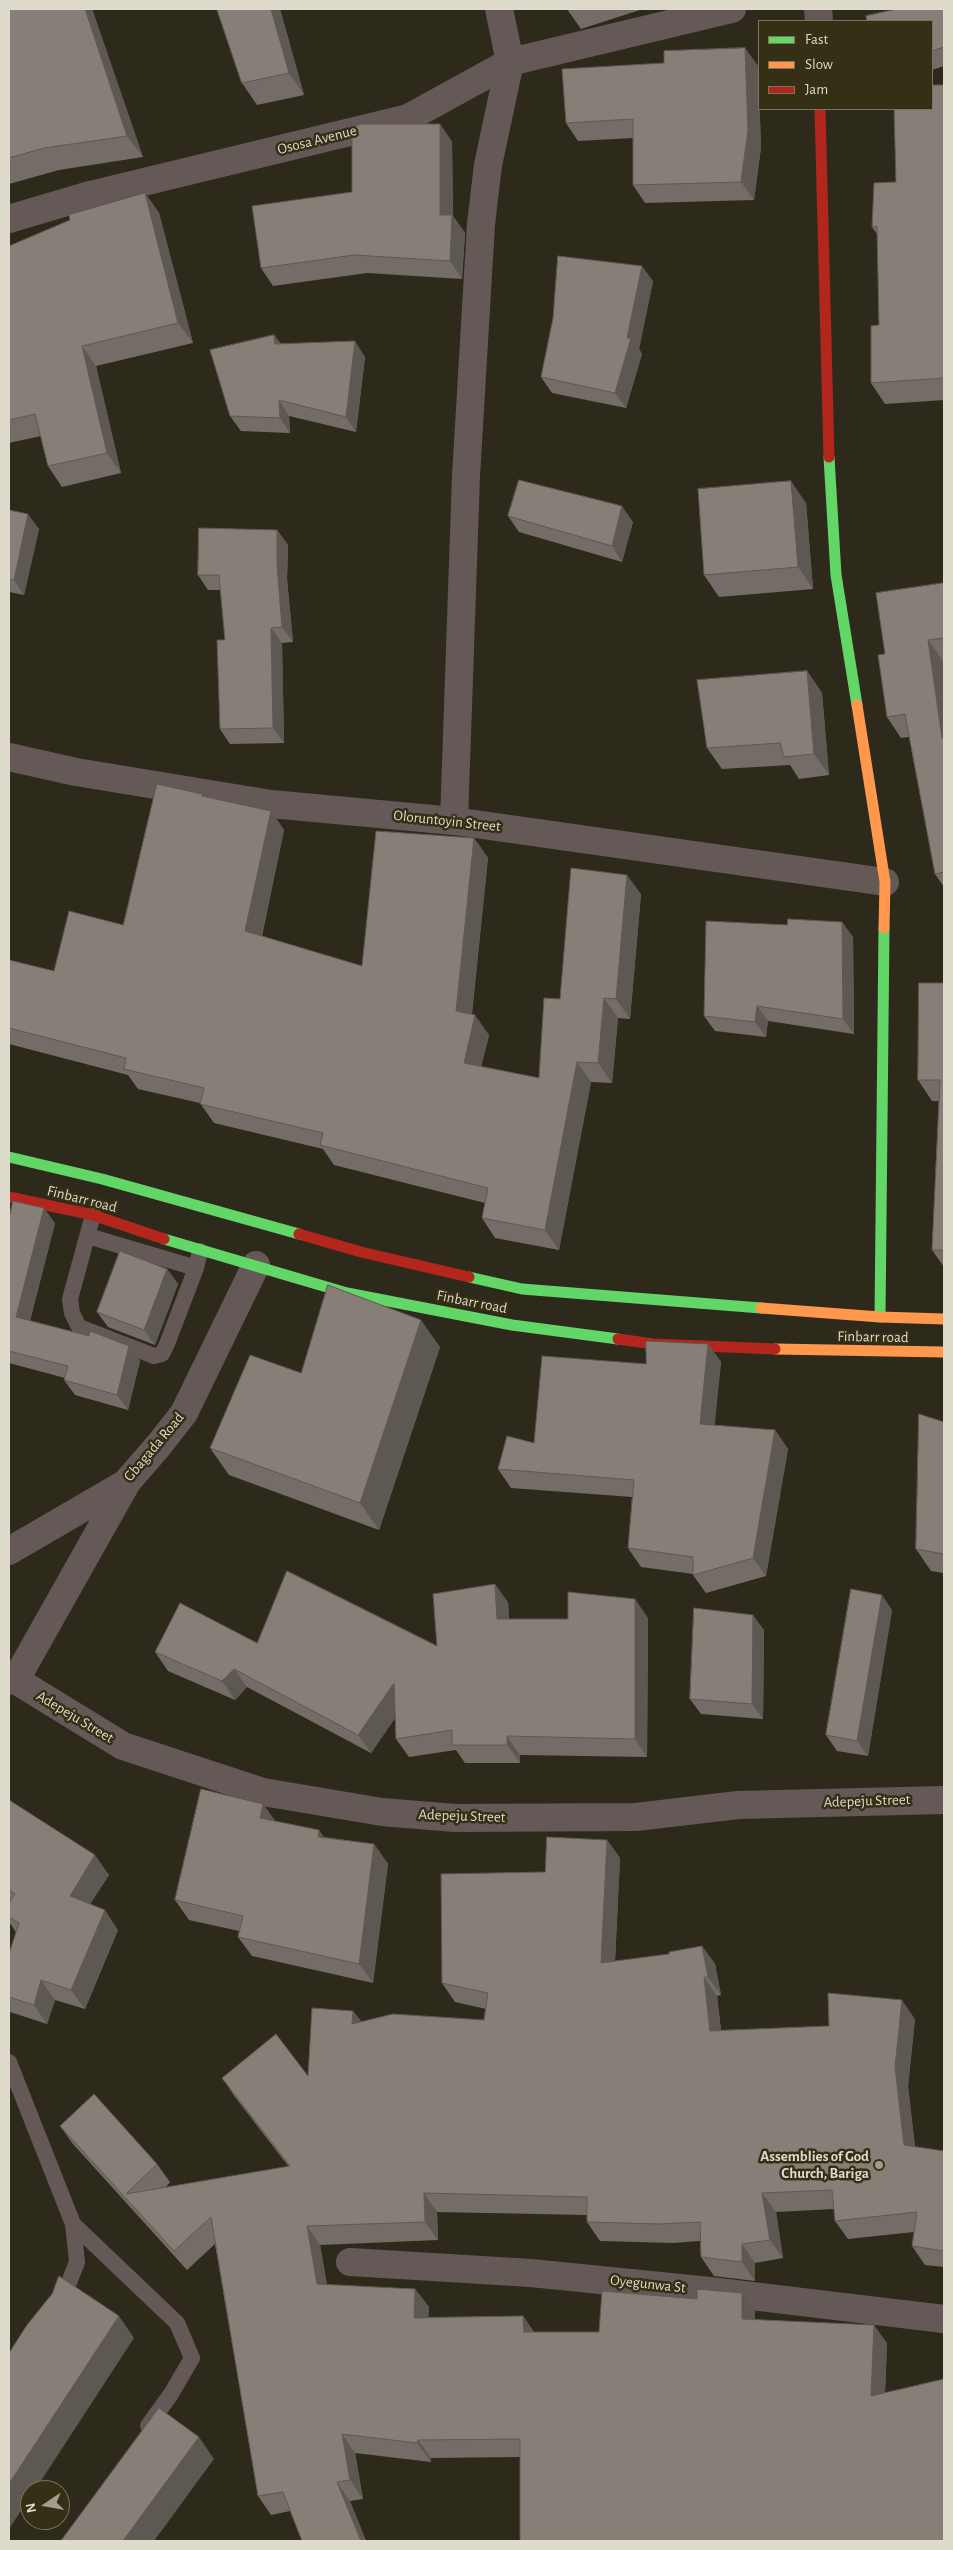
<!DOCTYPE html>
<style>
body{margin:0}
#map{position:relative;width:953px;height:2550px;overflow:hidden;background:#2d2a1c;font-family:"Alegreya Sans",sans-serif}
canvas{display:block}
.frame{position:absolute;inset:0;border:10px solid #dedbcc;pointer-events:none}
.legend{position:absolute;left:758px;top:20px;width:175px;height:90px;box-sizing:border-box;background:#342f15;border:1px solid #78745e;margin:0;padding:6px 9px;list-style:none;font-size:15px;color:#dedbcc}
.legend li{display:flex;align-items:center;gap:10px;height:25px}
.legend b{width:25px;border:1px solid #78745e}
.north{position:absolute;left:20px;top:2480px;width:50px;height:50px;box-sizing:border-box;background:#342f15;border:1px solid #78745e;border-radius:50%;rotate:258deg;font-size:14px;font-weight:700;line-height:20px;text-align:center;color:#dedbcc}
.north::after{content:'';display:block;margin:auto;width:18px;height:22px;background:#a09d8e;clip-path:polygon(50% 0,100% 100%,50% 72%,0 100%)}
</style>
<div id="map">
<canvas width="953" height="2550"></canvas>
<div class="frame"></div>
<ul class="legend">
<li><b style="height:6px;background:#63d668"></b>Fast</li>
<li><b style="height:6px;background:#ff974d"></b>Slow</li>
<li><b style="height:6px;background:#b3261e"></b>Jam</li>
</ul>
<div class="north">N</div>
</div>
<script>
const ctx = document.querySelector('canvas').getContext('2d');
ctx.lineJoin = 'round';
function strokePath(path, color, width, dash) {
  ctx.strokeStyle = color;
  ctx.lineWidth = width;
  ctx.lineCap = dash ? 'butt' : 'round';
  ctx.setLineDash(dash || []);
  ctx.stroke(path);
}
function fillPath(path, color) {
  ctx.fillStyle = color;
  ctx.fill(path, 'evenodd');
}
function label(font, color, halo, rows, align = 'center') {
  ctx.font = font + ' "Alegreya Sans",sans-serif';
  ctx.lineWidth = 5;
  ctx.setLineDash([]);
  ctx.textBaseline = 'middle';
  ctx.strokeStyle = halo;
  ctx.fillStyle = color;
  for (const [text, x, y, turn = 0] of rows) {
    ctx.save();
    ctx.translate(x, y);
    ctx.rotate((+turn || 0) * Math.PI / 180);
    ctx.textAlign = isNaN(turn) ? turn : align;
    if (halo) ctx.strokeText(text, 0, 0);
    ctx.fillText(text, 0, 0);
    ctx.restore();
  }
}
strokePath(new Path2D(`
 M93,1215L70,1299L72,1313L79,1327L154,1356L162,1354L167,1344L196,1268L200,1251
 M88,1236L196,1268
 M9,2062L73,2224L77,2262L61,2303
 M73,2224L177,2323L192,2358L171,2394L148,2426`), '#655958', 16);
strokePath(new Path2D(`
 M818,9L819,21
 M9,219L90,195L408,118L510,62L732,9
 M9,757L76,772L271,804L454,821L885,882
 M454,821L466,476L481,224L488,165L510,62L499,9
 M9,1551L126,1483L159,1445L184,1413L256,1265
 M9,1676L123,1746L263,1792L382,1812L455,1818L636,1817L738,1805L944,1800
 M15,1681L126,1484
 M350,2262L531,2273L710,2291L944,2319`), '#655958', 28);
strokePath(new Path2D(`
 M829,457L836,575L857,705
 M9,1157L102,1179L299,1234
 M164,1239L347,1293L512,1325L618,1339
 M469,1277L522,1289L761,1308
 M880,1317L884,928`), '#63d668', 11);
strokePath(new Path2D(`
 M857,705L885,882L884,928
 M761,1308L880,1317L944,1319
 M775,1349L944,1352`), '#ff974d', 11);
strokePath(new Path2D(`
 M820,109L829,457
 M9,1197L93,1215L164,1239
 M299,1234L361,1252L469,1277
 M618,1339L653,1344L775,1349`), '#b3261e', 11);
fillPath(new Path2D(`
 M9,9H92L143,157L59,170L9,184Z
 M217,9H280L304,95L257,105L242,83Z
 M567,9H643L581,29Z
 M944,9V66L932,70V21Z
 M745,48L758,66L761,147L754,200L645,203L633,185V138L578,141L566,123L664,63Z
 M944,85V400L885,404L871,383L879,325L877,234L872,227L896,182Z
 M440,124L452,142L453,216L465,233L462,279L367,273L273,286L261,268L352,192Z
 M145,193L159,213L193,343L96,366L121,473L62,487L48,466L41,436L9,443V246Z
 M653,281L639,349L642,354L626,408L552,393L541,377Z
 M274,335L281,344L365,357L356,432L289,416L290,433L241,431L230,416Z
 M806,503L813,589L719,597L704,575Z
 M9,510L39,529L24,595L9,592Z
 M508,516L633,522L622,562L519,532Z
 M277,530L288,545L287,579L293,642L282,643L284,743L230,744L220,729L225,640L220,590H208L198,575Z
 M944,583V661H943L944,671V887L935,874L909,737L901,738L887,717L885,654Z
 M807,671L822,693L829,775L799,779L790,765L722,769L707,748Z
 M204,797L271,811L284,830L262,936L362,966L474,838L488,858L472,1014L489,1035L481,1067L539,1078L560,999L641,894L630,1019L618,1018L612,1083L591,1082L559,1250L495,1238L482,1218L485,1203L334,1165L323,1149L214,1123L200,1103L138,1089L128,1075L9,1044V960L54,971L123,925Z
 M842,922L853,937L854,1034L768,1021L766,1037L715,1031L704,1016L787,925Z
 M944,983V1267L932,1250L939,1101H932L918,1080Z
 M9,1219L55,1223L30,1321L129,1346L140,1361L128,1410L75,1395L64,1380L65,1378L9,1363Z
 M167,1269L178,1284L155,1345L108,1327L97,1312Z
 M708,1344L721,1362L714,1425L775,1430L788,1449L766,1576L706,1593L693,1575V1574L641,1567L628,1548L632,1497L511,1488L498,1469L534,1443L646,1364Z
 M440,1347L379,1530L229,1475L210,1448L301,1373Z
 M944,1422V1573L931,1571L916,1549Z
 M508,1602L509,1619H568L648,1618L647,1757L520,1755V1763H465L456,1750L409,1757L396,1739L395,1718L371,1753L247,1687L235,1700L168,1671L155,1652L257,1643L437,1646Z
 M892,1610L868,1756L837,1751L826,1735Z
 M764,1630L763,1719L701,1714L690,1699Z
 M9,1800L109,1875L90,1904L118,1930L85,2009L55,2000L47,2024L10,2012L9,2010V1954L16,1932L9,1922V1903L10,1902L9,1901Z
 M263,1804L275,1821L324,1837L374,1844L388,1864L373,1983L252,1956L238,1937L239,1931L189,1920L175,1900Z
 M607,1840L620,1858L615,1961L669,1954L702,1946L715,1964L721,1995L717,1996L721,2030L829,2026L915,2019L908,2086L915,2147L944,2151V2267L925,2265L912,2246L914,2232L848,2239L835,2221L834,2209L776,2212L783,2258L755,2263V2281L714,2276L701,2257L700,2241L673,2243L600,2241L587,2222V2215L437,2212L438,2240L320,2245L327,2285L415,2289L429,2307L428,2317L523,2316L534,2332H599L697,2299L742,2293L755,2312V2319L887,2343L885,2393L944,2541L520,2457L431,2458V2462L355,2453L363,2499L350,2501L366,2541H302L290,2511L271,2515L258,2496L215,2244L187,2270L73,2144L60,2126L157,2164L170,2182L165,2188L289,2167L235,2097L222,2078L308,2076L353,2011L361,2021L484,2020L486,2009L455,2002L442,1983L545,1872Z`), '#746c66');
fillPath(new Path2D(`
 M85,9H92L143,157L127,136Z
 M271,9H280L304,95L289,73Z
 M745,48L758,66L761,147L754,200L741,182Z
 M440,124L452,142L453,216L465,233L462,279L450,261L440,215Z
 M145,193L159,213L193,343L178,323Z
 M642,266L653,281L639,349L642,354L626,408L615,393L627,338Z
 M274,335L285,350L275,344Z
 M355,341L365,357L356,432L346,417Z
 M82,346L96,366L121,473L107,453Z
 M279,400L289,416L290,433L280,418Z
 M791,481L806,503L813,589L798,567Z
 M622,506L633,522L622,562L612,546Z
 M28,514L39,529L24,595L14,580Z
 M277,530L288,545L287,579L293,642L282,627L277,564Z
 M271,628L282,643L284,743L273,728Z
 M928,640L943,661L944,671V741L942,738Z
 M807,671L822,693L829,775L814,754Z
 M271,811L284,830L258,951L245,931Z
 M474,838L488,858L470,1030L456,1011Z
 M627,875L641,894L630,1019L616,999Z
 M842,922L853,937L854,1034L843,1019Z
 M604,998L618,1018L612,1083L598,1063Z
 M757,1006L768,1021L766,1037L755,1022Z
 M475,1015L489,1035L477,1083L464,1063Z
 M577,1062L591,1082L559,1250L545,1230Z
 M44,1208L55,1223L27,1332L16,1317Z
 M167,1269L178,1284L155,1345L144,1330Z
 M421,1320L440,1347L379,1530L360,1503Z
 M708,1344L721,1362L713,1443L700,1424Z
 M129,1346L140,1361L128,1410L117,1395Z
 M775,1430L788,1449L766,1576L753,1558Z
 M495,1584L508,1602L510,1638L497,1619Z
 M882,1595L892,1610L868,1756L857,1741Z
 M635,1599L648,1618L647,1757L635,1739Z
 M753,1615L764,1630L763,1719L752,1704Z
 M234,1669L247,1687L235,1700L222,1681Z
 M394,1683L407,1701L371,1753L358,1735Z
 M507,1736L520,1755V1763L507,1745Z
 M263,1804L277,1824L260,1818Z
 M319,1830L333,1850L318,1837Z
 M607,1840L620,1858L614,1982L601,1963Z
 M374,1844L388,1864L373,1983L359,1964Z
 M95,1855L109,1875L83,1915L70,1896Z
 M105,1910L118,1930L85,2009L71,1990Z
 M702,1946L715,1964L721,1995L708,1977Z
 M704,1977L717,1996L723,2050L710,2031Z
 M41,1980L55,2000L47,2024L34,2005Z
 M902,2000L915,2019L908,2086L917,2164L904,2145L895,2067Z
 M353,2011L367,2030L352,2024Z
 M424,2193L437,2212L438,2240L425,2222Z
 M762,2193L776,2212L783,2258L770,2240Z
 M307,2226L320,2245L330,2303L317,2284Z
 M742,2244L755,2263V2281L742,2262Z
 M415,2289L429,2307L427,2336L414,2318Z
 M742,2293L755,2312V2338L742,2319Z
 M119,2316L134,2338L35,2490H30V2497L9,2529V2484Z
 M523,2316L536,2335L524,2332Z
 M874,2325L887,2343L884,2415L871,2396Z
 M342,2434L355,2453L363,2499L350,2480Z
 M199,2437L214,2459L154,2541H123Z
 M418,2440L431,2458V2462L417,2443Z
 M337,2482L350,2501L366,2541H361Z`), '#5e5853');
const building = new Path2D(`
 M9,9H85L127,136L44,148L9,158Z
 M217,9H271L289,73L242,83Z
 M897,9H944V47L932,51V21H867L866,16Z
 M745,48L748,130L741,182L633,185V119L566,123L562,69L664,63V51Z
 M932,85H944V378L871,383V326L879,325L877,226L872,227L874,183L896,182L894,109H932Z
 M362,124H440V215H452L450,261L354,255L261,268L252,206L352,192V127Z
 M145,193L178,323L82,346L107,453L48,466L35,414L9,420V246L70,220L69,215Z
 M558,256L642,266L627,338H631L615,393L541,377L553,318Z
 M274,335L275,344L355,341L346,417L279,400L280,418L230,416L210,350Z
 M519,480L622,506L612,546L508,516Z
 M791,481L798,567L704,575L698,489Z
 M9,510L28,514L14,580L9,579Z
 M199,528L277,530V564L282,627L271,628L273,728L220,729L217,640H225L219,575H198Z
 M944,583V638L928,640L942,738H944V872L935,874L905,714L887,717L878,655L885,654L876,593Z
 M807,671L814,754L784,757L780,743L707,748L697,680Z
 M157,784L202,794V796L271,811L245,931L362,966L376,831L474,838L456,1011L475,1015L464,1063L539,1078L544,998L560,999L571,868L627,875L616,999L604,998L598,1063L577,1062L545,1230L482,1218L488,1188L320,1145L323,1133L200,1104L204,1088L124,1069L126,1058L9,1028V960L54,971L69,911L123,925Z
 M788,919L842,922L843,1019L757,1006L755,1022L704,1016L706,921L787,925Z
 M919,983H944V1250H932L940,1080H918Z
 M13,1201L44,1208L16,1317L89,1336L90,1331L129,1346L117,1395L64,1380L68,1366L9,1351V1219Z
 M120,1251L167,1269L144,1330L97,1312Z
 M328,1285L421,1320L360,1503L210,1448L250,1355L301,1373Z
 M646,1341L708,1344L700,1424L775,1430L753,1558L693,1575V1557L628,1548L634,1480L498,1469L507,1436L534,1443L542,1356L646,1364Z
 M919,1414L944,1422V1554L916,1549Z
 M287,1571L437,1646L433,1594L495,1584L497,1619H568V1592L635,1599V1739L507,1736V1745H452V1730L396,1739L394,1683L358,1735L234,1669L222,1681L155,1652L180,1603L257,1643Z
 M851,1589L882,1595L857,1741L826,1735Z
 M694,1608L753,1615L752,1704L690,1699Z
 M201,1789L263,1804L260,1818L319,1830L318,1837L374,1844L359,1964L238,1937L243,1916L175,1900Z
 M9,1800L95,1855L70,1896L105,1910L71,1990L41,1980L34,2005L9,1997V1954L19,1923L9,1917V1903L15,1894L9,1890Z
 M547,1837L607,1840L601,1963L669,1954V1952L702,1946L708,1977H704L710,2031L829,2026L828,1993L902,2000L895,2067L904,2145L944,2151V2251L912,2246L917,2212L835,2221L832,2190L762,2193L770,2240L742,2244V2262L701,2257L700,2222L660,2224L587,2222V2197L424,2193L425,2222L307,2226L317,2284L415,2289L414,2318L523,2316L524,2332H599L602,2291L697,2299V2289L742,2293V2319L874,2325L871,2396L944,2379V2541H520V2439L418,2440L417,2443L342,2434L350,2480L337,2482L361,2541H302L283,2492L258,2496L211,2217L174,2251L60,2126L94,2094L157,2164L126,2194L290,2166L222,2078L276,2034L308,2076L312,2008L353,2011L352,2024L393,2014L484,2020L488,1993L442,1983L441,1874L545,1872Z
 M59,2276L119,2316L9,2484V2353L27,2325L52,2294Z
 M159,2408L199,2437L123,2541H61Z`);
fillPath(building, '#877e77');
strokePath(building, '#5e5853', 1);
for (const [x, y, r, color] of [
 [879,2165,5,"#a09d8e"]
]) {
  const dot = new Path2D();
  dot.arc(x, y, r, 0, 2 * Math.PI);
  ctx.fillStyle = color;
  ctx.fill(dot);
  strokePath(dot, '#342f15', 2);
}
label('15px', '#dedbcc', '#342f15', [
 ["Ososa Avenue",317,140,-14],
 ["Oloruntoyin Street",447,821,6],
 ["Finbarr road",82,1199,14],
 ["Finbarr road",472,1302,11],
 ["Finbarr road",873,1337,1],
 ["Gbagada Road",154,1447,-50],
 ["Adepeju Street",75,1717,31],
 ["Adepeju Street",867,1801,-2],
 ["Adepeju Street",462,1816,2],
 ["Oyegunwa St",648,2284,6]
]);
label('bold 15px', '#dedbcc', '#342f15', [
 ["Assemblies of God",869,2156],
 ["Church, Bariga",869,2173]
], 'right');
</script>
